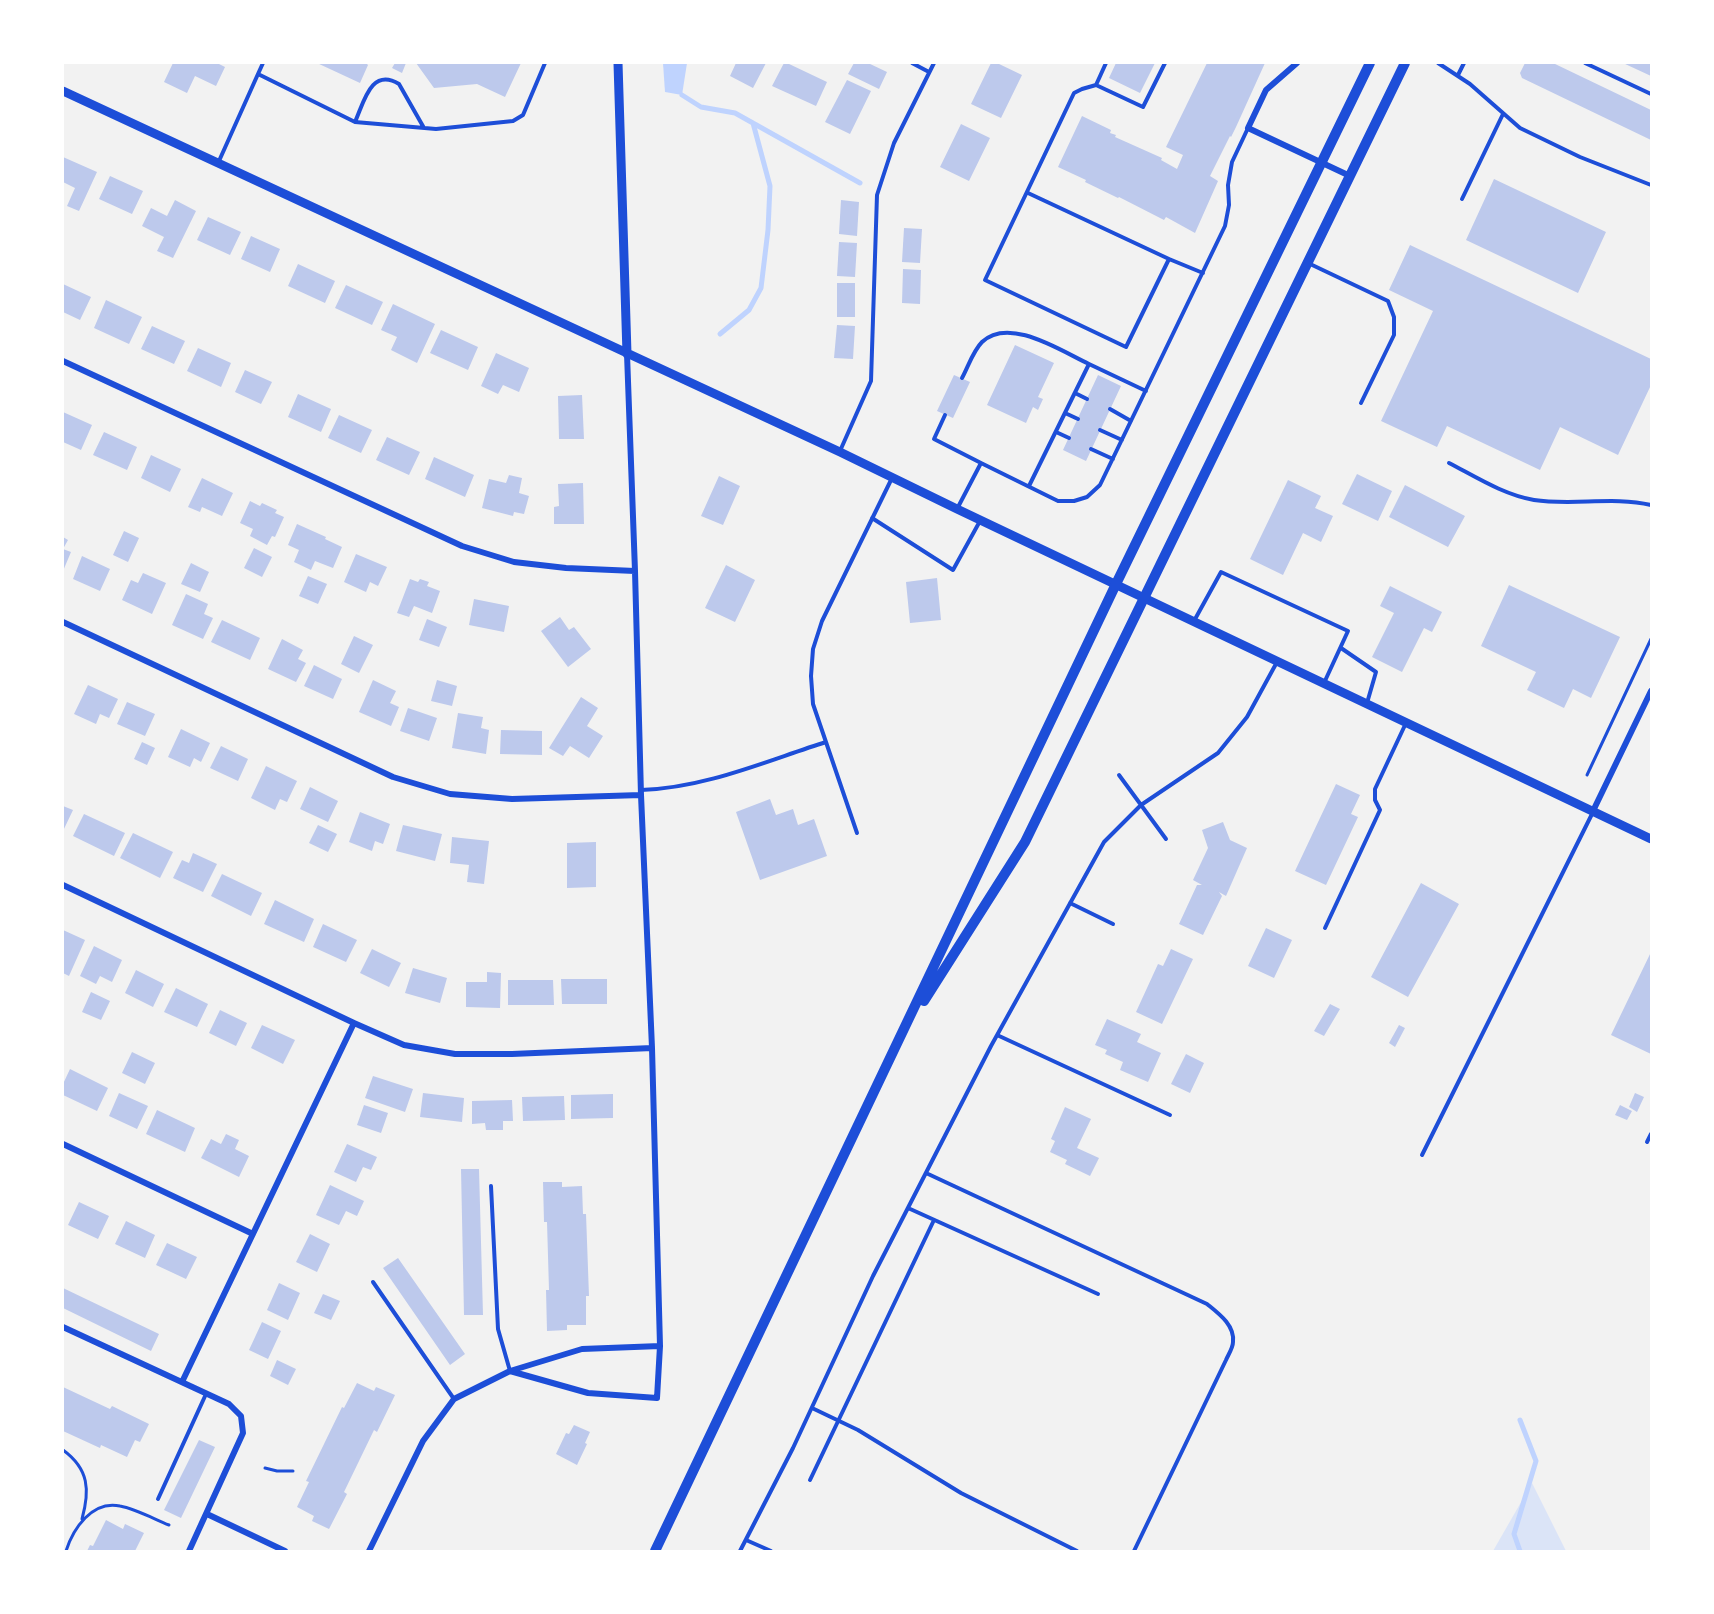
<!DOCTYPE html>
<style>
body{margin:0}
#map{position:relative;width:1714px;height:1614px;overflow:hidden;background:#f2f2f2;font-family:"Libre Baskerville",serif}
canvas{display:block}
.frame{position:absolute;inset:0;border:64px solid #fff;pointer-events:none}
</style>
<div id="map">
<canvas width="1714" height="1614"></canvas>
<div class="frame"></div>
</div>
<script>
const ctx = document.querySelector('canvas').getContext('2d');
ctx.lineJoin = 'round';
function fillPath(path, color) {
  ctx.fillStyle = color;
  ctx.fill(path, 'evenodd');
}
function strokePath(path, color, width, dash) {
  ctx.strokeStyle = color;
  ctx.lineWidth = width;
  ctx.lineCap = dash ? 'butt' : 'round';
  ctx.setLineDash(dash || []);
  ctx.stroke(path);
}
fillPath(new Path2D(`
 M1532,1483L1566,1551H1493Z`), '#dbe4f7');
fillPath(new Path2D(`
 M663,63H687L682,95L665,92Z`), '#bfd3fe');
strokePath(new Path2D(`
 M682,95L701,107L735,113L860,183
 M720,334L749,310L761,288L768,230L770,186L753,123
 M1520,1551L1514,1534L1536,1461L1520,1420`), '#bfd3fe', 5);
fillPath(new Path2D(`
 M173,63H217L225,67L216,86L195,76L187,93L164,82Z
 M317,63H366L368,65L360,83Z
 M395,63H406L402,73L392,68Z
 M416,63H521L505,97L477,84L434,88Z
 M736,63H766L753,88L730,76Z
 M784,63H787L827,82L816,106L772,86Z
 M854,63H868L887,72L879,89L848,74Z
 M991,63H997L1022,75L1001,118L971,104Z
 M1116,63H1155L1140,93L1109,78Z
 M1207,63H1265L1236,127L1231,137L1230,136L1210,176L1218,181L1195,233L1166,217L1164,220L1119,197L1118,198L1085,182L1086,180L1058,167L1082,116L1111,130L1110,133L1116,135L1115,137L1162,158L1161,160L1177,169L1183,155L1166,147Z
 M1525,63H1553L1651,110V140L1522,78L1520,73Z
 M1623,63H1651V76Z
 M847,80L871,91L850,134L825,122Z
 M961,124L990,138L969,181L940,167Z
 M63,157L97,172L79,211L67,206L75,188L63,182Z
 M110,176L143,191L132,214L99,199Z
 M1494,179L1606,232L1578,293L1466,240Z
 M175,200L196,211L173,258L157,251L164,237L142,226L151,208L167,216Z
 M841,200L859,202L857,236L839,234Z
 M208,217L241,232L230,255L197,240Z
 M904,228L922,229L920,263L902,262Z
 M251,236L280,249L270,272L241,259Z
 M839,242L857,243L855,277L837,276Z
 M1410,245L1651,359V385L1618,455L1560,427L1540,470L1447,426L1437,447L1381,421L1433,311L1389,290Z
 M298,264L335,281L325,303L288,286Z
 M903,269L921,270L920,304L902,303Z
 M837,283H855V317H837Z
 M63,284L91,297L80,320L63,312Z
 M346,285L383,302L372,325L335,308Z
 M106,300L142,317L129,344L94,328Z
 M393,304L435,324L417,363L391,350L397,337L381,330Z
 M837,325L855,326L853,359L834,358Z
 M152,326L185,341L174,364L141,349Z
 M441,330L478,347L468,370L430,353Z
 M1015,345L1054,363L1038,397L1043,399L1038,410L1033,407L1026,423L987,405Z
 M198,348L231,363L221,387L187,371Z
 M496,353L529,368L519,392L503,385L498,394L481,386Z
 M245,370L272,382L261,404L235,392Z
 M954,375L970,382L953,418L937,411Z
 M1098,375L1121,386L1086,461L1063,450Z
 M298,394L331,409L321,432L288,417Z
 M582,395L584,439H559L558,396Z
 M63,412L92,425L81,450L63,442Z
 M339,415L372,430L361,453L328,438Z
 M104,432L137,447L127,470L93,455Z
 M387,437L420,452L409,475L376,460Z
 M151,455L181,469L170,492L141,478Z
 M434,457L474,475L465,497L425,479Z
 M1357,474L1392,491L1378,521L1342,504Z
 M509,475L522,478L519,493L529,496L524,514L514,512L513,516L482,508L489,479L506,483Z
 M719,476L740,486L723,525L701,516Z
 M202,478L233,493L222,516L202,507L200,512L188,507Z
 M1288,480L1321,496L1315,508L1333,516L1321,542L1303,533L1283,575L1250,559Z
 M583,483L584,524H554V507L559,506L558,484Z
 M1405,485L1465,516L1448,547L1389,517Z
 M250,501L260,506L262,503L277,510L275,513L284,517L275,537L272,536L267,545L250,536L253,529L240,523Z
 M297,524L326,537L325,539L342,547L333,568L315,561L311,570L294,562L299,550L288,545Z
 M124,531L139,538L128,562L113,555Z
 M63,537L68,540L63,549L71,552L63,571Z
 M254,548L272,557L262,577L244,568Z
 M356,554L387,567L378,586L370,582L366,592L344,582Z
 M82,556L110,569L100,591L73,579Z
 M191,563L209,572L200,592L181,584Z
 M726,565L755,580L735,622L705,608Z
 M143,573L166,583L152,614L122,600L131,580L138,583Z
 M308,576L327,584L318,604L299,596Z
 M937,578L941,620L910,623L906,582Z
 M410,579L418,582L420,579L429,582L427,586L440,591L432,613L414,606L409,617L397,613Z
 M1509,585L1620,637L1591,698L1573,689L1564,708L1527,690L1536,672L1481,646Z
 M1390,586L1442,612L1432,632L1424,628L1402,672L1372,657L1394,613L1380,606Z
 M186,594L208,604L204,614L213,618L203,639L172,625Z
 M474,599L509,606L504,632L469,625Z
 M560,617L569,630L574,627L591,649L568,667L541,631Z
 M427,619L447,627L439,647L419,640Z
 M222,620L260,638L250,660L211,642Z
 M354,636L373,645L359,673L341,664Z
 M282,639L303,650L298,659L306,663L296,682L268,669Z
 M314,665L342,679L333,699L304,686Z
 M373,680L396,691L390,703L399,707L391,726L359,712Z
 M437,680L457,686L452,706L431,701Z
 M88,685L118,699L109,718L100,714L96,724L74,714Z
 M581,697L598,708L587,726L603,736L589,758L570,746L563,756L549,748Z
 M127,702L155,714L145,736L117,724Z
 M408,708L437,718L429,741L400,731Z
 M458,713L483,717L481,728L489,730L486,754L452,748Z
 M181,729L210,743L201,762L194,758L190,767L168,757Z
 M501,730L542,731V755L500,754Z
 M142,742L155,748L147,765L134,759Z
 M221,746L248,759L238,781L210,768Z
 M266,766L297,781L287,802L280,799L275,810L251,798Z
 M1336,784L1360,795L1351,814L1358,817L1326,885L1295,871Z
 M310,787L338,801L328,822L300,809Z
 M770,799L776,815L793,809L798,825L814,819L827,856L760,880L736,812Z
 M63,806L73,810L63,831Z
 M360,812L390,824L383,844L375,841L372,851L349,842Z
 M84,814L125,833L114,856L73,836Z
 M1223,822L1230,840L1247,848L1226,896L1219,892L1222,896L1203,935L1179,924L1197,885H1202L1193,880L1208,848L1202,830Z
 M318,825L337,834L328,852L309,843Z
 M403,825L442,834L435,861L396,851Z
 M133,833L173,852L160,878L120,858Z
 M452,837L489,841L484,884L467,882L469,865L450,863Z
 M596,842V887L567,888V843Z
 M193,853L217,864L203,892L173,878L182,860L189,863Z
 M222,874L262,893L251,916L211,896Z
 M1421,883L1459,904L1408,997L1371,977Z
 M275,900L314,919L304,942L264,924Z
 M323,924L357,940L346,962L313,947Z
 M1266,928L1292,940L1274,978L1248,966Z
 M63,930L85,940L69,976L63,973Z
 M94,946L122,960L112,982L100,976L96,984L80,976Z
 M372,949L401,963L389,987L360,973Z
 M1171,949L1193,959L1162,1024L1136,1012L1158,964L1163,966Z
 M1651,952V1054L1611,1035Z
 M413,968L447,978L440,1003L405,993Z
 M136,970L164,984L153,1007L125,993Z
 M487,972L501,973L500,1008L466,1007V982H487Z
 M561,979H607V1004H562Z
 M508,980H553L554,1005H508Z
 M176,988L208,1004L197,1027L164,1012Z
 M91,992L110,1001L101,1020L82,1012Z
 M1330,1004L1340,1009L1324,1036L1314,1031Z
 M220,1010L247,1023L236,1046L209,1033Z
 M1107,1019L1141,1034L1137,1042L1161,1053L1148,1082L1120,1070L1123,1062L1105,1054L1107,1050L1095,1045Z
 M262,1025L295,1040L283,1064L251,1048Z
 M1399,1025L1405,1028L1395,1047L1389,1043Z
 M132,1052L155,1063L145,1084L122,1073Z
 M1186,1054L1204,1063L1190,1093L1171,1084Z
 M70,1069L108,1088L97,1111L63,1095V1084Z
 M373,1076L413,1089L405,1112L365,1098Z
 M119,1093L148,1106L137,1129L109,1116Z
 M423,1093L464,1098L462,1122L420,1117Z
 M1635,1093L1644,1097L1637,1112L1629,1107Z
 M613,1094V1118L571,1119V1095Z
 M564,1096L565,1120L523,1121L522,1097Z
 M512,1100L513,1121H503V1130H486L485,1123L472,1124V1101Z
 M364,1105L388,1113L381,1133L357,1125Z
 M1620,1105L1632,1111L1627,1120L1615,1115Z
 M1065,1107L1091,1119L1077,1148L1099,1158L1090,1176L1065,1164L1067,1160L1050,1152L1055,1141L1051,1139Z
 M157,1110L195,1128L185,1152L146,1134Z
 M226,1134L239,1140L235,1149L249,1156L239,1177L201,1158L211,1139L221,1144Z
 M347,1144L377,1157L371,1170L363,1167L356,1182L334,1172Z
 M461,1169H479L483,1315H464Z
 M543,1182H562V1187L582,1186L583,1214H586L589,1296H586V1325H567V1330L547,1331L546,1290H549L547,1222H544Z
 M330,1185L364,1201L357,1216L346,1211L339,1225L316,1215Z
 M79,1202L109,1216L98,1239L68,1225Z
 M126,1221L155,1235L145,1258L115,1244Z
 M310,1234L330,1244L317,1272L296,1262Z
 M167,1243L197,1257L186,1279L156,1265Z
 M398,1258L465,1354L450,1365L383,1268Z
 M279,1283L300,1293L288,1320L267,1310Z
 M63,1288L159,1334L151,1351L63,1308Z
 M323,1294L340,1301L331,1320L314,1313Z
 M262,1322L281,1331L268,1359L249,1350Z
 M277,1360L296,1369L288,1385L270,1376Z
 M357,1383L374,1391L376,1387L395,1395L377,1432L374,1430L344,1492L347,1494L329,1529L312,1521L314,1516L297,1507L309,1482L306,1481L342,1407L344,1408Z
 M63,1387L110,1409L112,1406L149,1424L140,1442L135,1440L127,1457L101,1445L100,1448L63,1431Z
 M574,1425L590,1432L585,1443L587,1444L577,1465L556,1454L566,1433L569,1434Z
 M199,1440L215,1447L181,1518L164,1510Z
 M106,1520L123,1529L125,1524L144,1533L135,1551H87L90,1545L93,1546Z`), '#bdc9ec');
strokePath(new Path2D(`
 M1587,775L1651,639
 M63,1450C89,1469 90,1490 82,1519
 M265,1468L277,1471H293
 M66,1551C73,1529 92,1500 120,1506C136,1509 154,1519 169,1525`), '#1d4ed8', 3);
strokePath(new Path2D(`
 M263,63L258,74L355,122L436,129L513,121L523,115L545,63
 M912,63L929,72
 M1106,63L1096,85L1143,107L1165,63
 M1438,63L1470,84L1520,128L1580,157L1651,185
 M1585,63L1651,94
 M1458,75L1464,63
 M1096,85L1082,89L1074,93L985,280L1126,347L1169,259L1203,273
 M355,122C364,102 371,67 399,84L424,128
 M219,161L258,74
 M1028,193L1169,259
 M1462,199L1503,114
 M1308,263L1388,301L1394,317V335L1361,403
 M962,378C968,367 973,351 982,342C1009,316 1061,351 1089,364
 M1075,393L1087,399
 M1110,409L1131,421
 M1065,413L1078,419
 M945,415L934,439L981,463
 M1100,430L1122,440
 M1056,432L1069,438
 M1091,449L1113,459
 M840,451L871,381L877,195L894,143L934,63
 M1449,463C1476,477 1504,495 1534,500C1573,506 1613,496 1651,505
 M1029,486L1089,364L1146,391
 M957,509L981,463L1058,501H1074L1087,497L1100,485L1225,226L1229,205L1228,185L1232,162L1248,128
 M872,518L953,570L980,521
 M1194,621L1221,572L1348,631L1324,683
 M1341,648L1376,672L1367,703
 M1119,775L1166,839
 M641,790C705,788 766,761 826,742
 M857,833L813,704L811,676L813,649L822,621L892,478
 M1070,903L1113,924
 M1325,928L1380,810L1375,800V789L1406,723
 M997,1035L1170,1115
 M1647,1142L1651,1134
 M1422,1155L1593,812
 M926,1173L1207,1304C1218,1313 1235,1325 1233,1342C1233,1348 1228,1355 1226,1360L1134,1551
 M491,1186L498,1329L510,1371
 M908,1208L1098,1294
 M373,1282L454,1399
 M812,1408L858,1430L961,1493L1077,1551
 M810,1480L934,1220
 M158,1499L206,1394
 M746,1540L771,1551
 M740,1551L793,1448L873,1276L991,1046L1104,842L1141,805L1218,753L1247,717L1277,662`), '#1d4ed8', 4);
strokePath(new Path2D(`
 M1297,63L1266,90L1248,128L1350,176
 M63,361L462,546L514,562L566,568L635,571
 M63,622L393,777L450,794L512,799L641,795
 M1593,811L1651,691
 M63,885L354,1023L404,1045L455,1054H512L652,1048
 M63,1144L253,1234
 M63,1327L229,1404L241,1416L243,1433L189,1551
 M510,1371L588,1393L657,1398L660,1346L652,1048L641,795L635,571L627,354
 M182,1382L354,1023
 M207,1514L285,1551
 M369,1551L423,1441L454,1399L510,1371L582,1349L660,1346`), '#1d4ed8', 6);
strokePath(new Path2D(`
 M618,63L627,354
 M63,91L840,452L957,509L1651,839`), '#1d4ed8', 9);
strokePath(new Path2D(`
 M924,1001L1025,842L1405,63
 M655,1551L1116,584L1370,63`), '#1d4ed8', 10);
</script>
